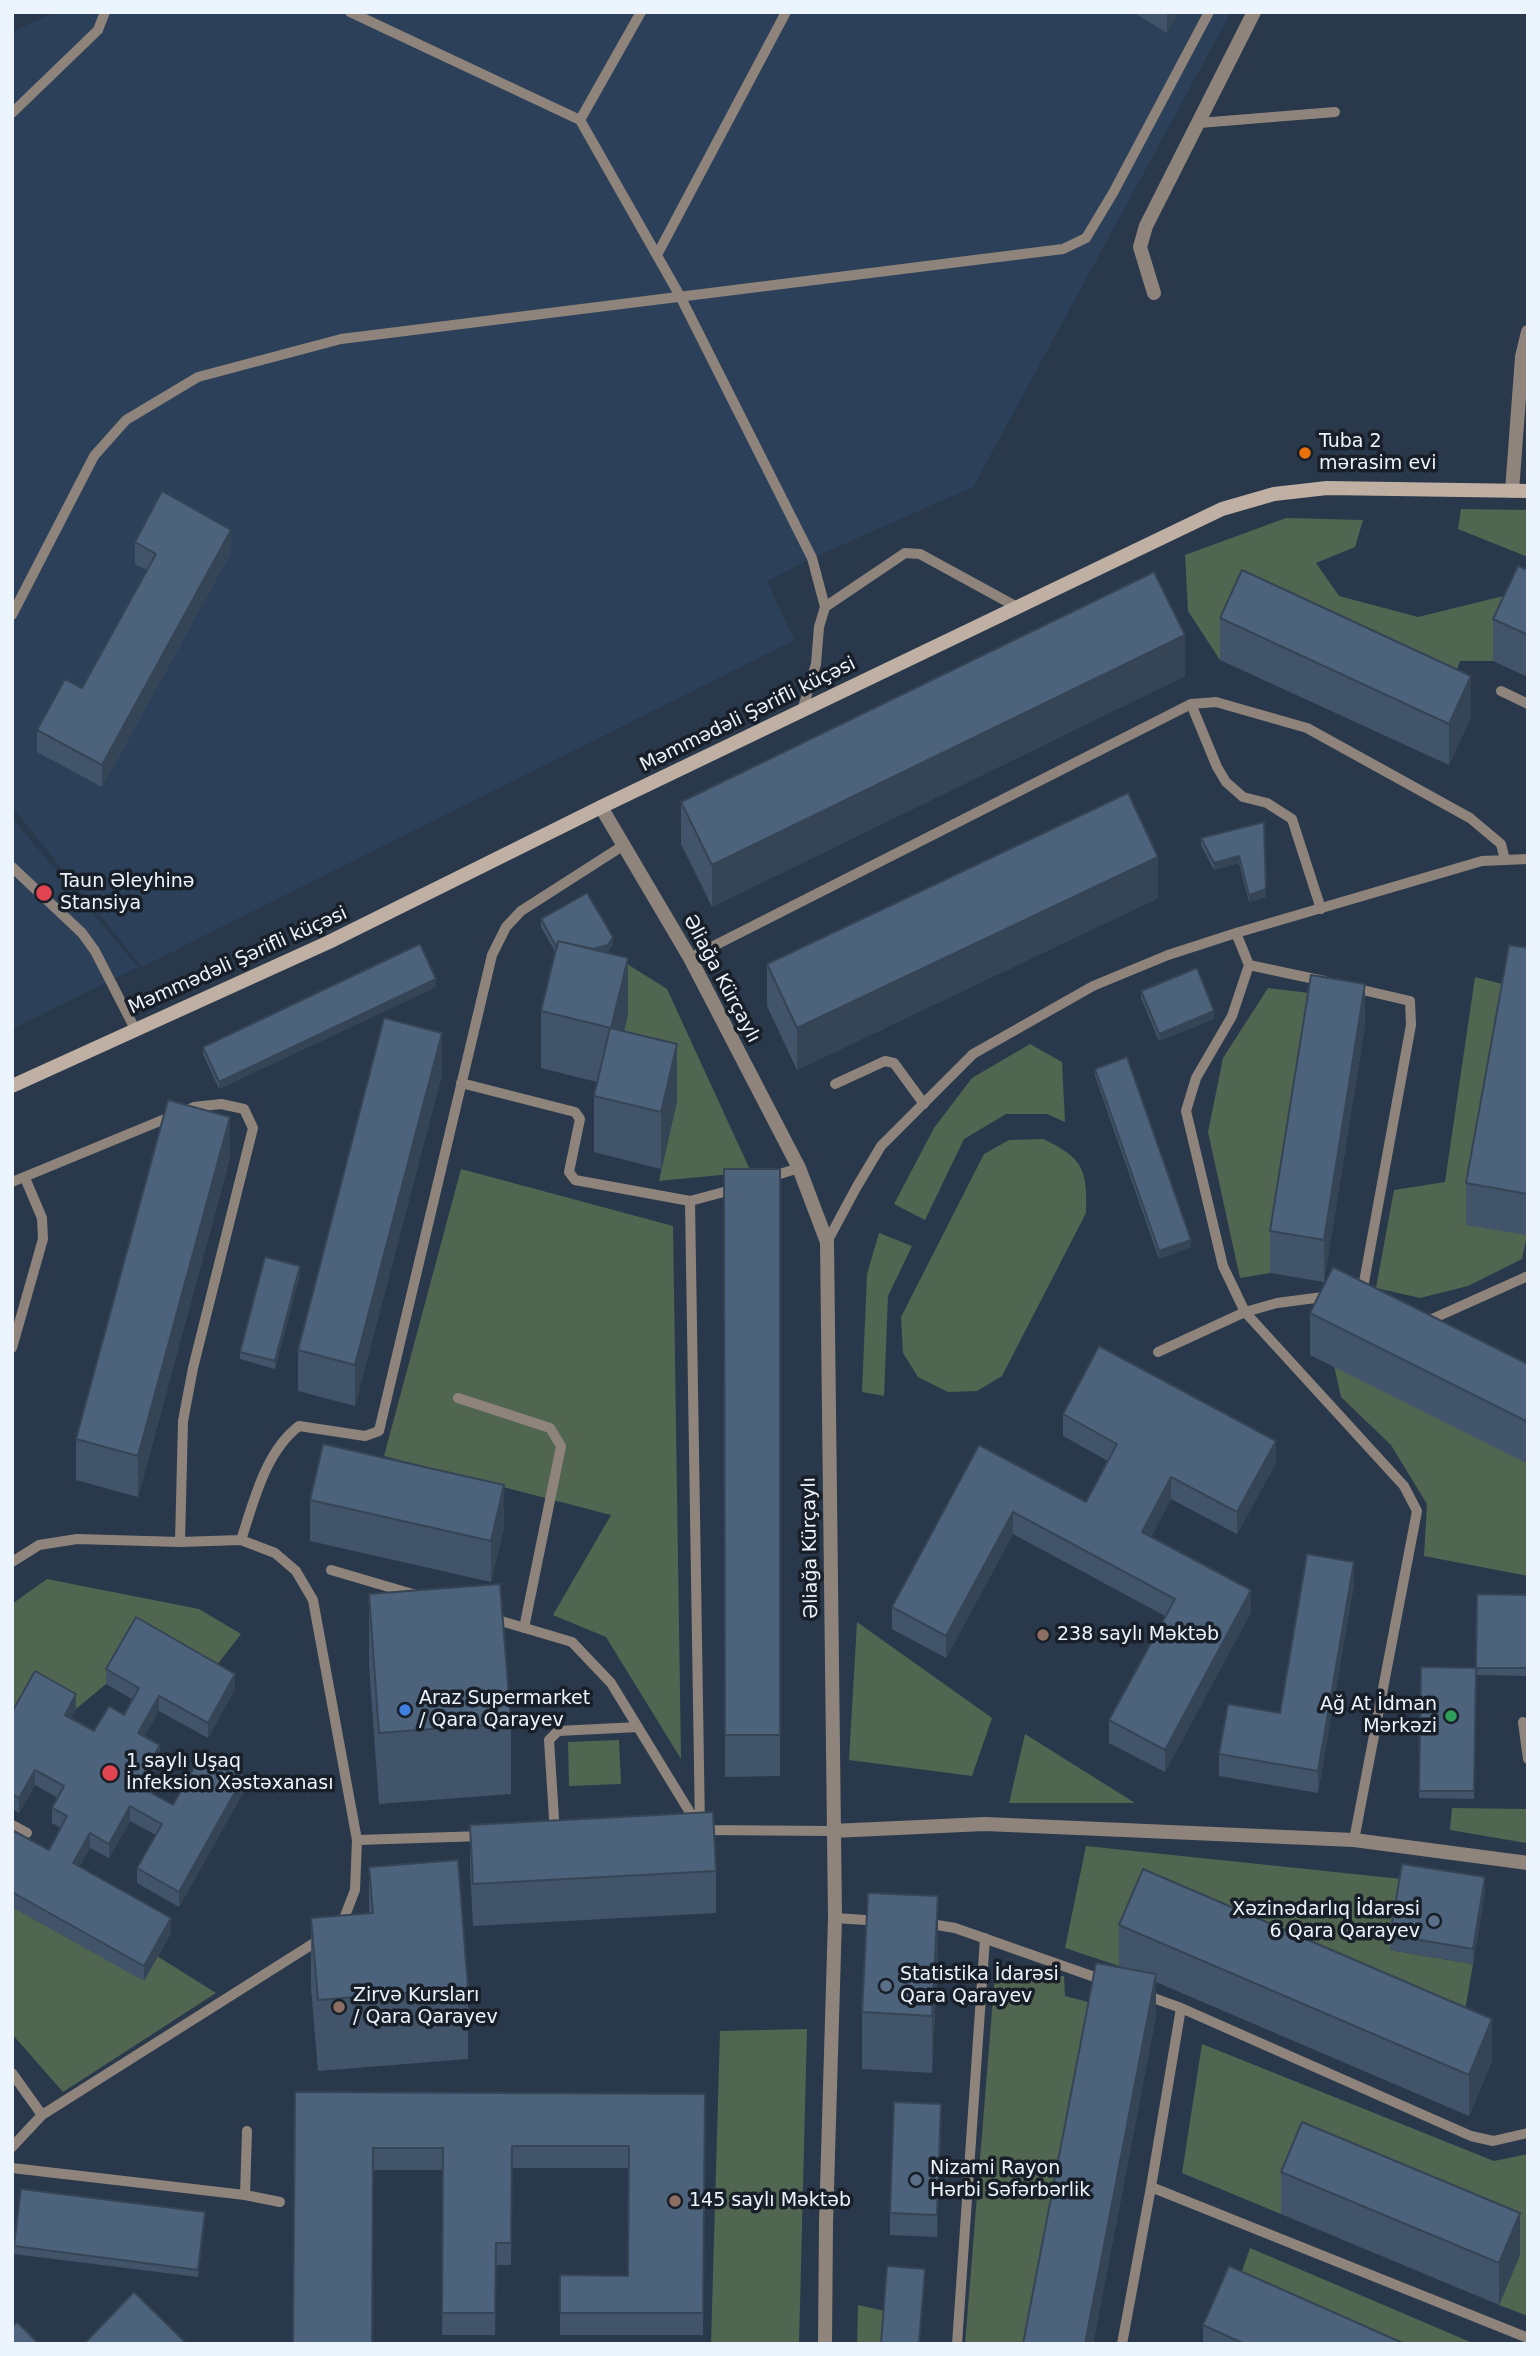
<!DOCTYPE html>
<meta charset="utf-8">
<style>
body{margin:0}
#map{position:relative;width:1540px;height:2356px;overflow:hidden;background:#29394b;font-family:"DejaVu Sans",sans-serif}
canvas{display:block}
.frame{position:absolute;inset:0;border:14px solid #ecf4fd;pointer-events:none}
</style>
<div id="map">
<canvas width="1540" height="2356"></canvas>
<div class="frame"></div>
</div>
<script>
const ctx = document.querySelector('canvas').getContext('2d');
ctx.lineJoin = 'round';
function fillPath(path, color) {
  ctx.fillStyle = color;
  ctx.fill(path, 'evenodd');
}
function strokePath(path, color, width, dash) {
  ctx.strokeStyle = color;
  ctx.lineWidth = width;
  ctx.lineCap = dash ? 'butt' : 'round';
  ctx.setLineDash(dash || []);
  ctx.stroke(path);
}
function label(font, color, halo, rows, align = 'center') {
  ctx.font = font + ' "DejaVu Sans",sans-serif';
  ctx.lineWidth = 7;
  ctx.setLineDash([]);
  ctx.textBaseline = 'middle';
  ctx.strokeStyle = halo;
  ctx.fillStyle = color;
  for (const [text, x, y, turn = 0] of rows) {
    ctx.save();
    ctx.translate(x, y);
    ctx.rotate((+turn || 0) * Math.PI / 180);
    ctx.textAlign = isNaN(turn) ? turn : align;
    if (halo) ctx.strokeText(text, 0, 0);
    ctx.fillText(text, 0, 0);
    ctx.restore();
  }
}
fillPath(new Path2D(`
 M56,12H1231L973,487L812,558L767,581L794,640L142,967L12,807V32Z
 M12,818L138,967L12,1029Z`), '#2c4159');
fillPath(new Path2D(`
 M1461,509L1528,510V557L1458,529Z
 M1286,518L1363,520L1355,547L1316,563L1339,596L1418,617L1528,590L1493,661H1460L1445,705L1242,612L1220,660L1188,611L1185,555Z
 M608,952L667,989L751,1172L659,1181L677,1101L563,966Z
 M1475,977L1510,986L1527,1235L1522,1259L1468,1286L1420,1298L1376,1288L1394,1190L1445,1182Z
 M1268,988L1350,998L1310,1017L1270,1273L1240,1278L1208,1132L1223,1058Z
 M1030,1044L1062,1062L1065,1122L1047,1114H1006L964,1139L925,1220L894,1204L934,1128L972,1078Z
 M1043,1139C1082,1157 1088,1169 1086,1213L1002,1376L977,1391L948,1392L918,1377L903,1353L901,1317L984,1154L1009,1140Z
 M461,1169L673,1226L681,1759L606,1637L553,1615L611,1515L384,1456Z
 M879,1233L912,1246L888,1296L884,1396L862,1392L867,1274Z
 M1334,1366L1528,1463V1576L1424,1556L1427,1504L1391,1445L1341,1397Z
 M47,1579L199,1609L241,1634L210,1674L106,1684L76,1709L30,1695L12,1727V1604Z
 M857,1622L992,1718L972,1776L849,1760Z
 M1025,1734L1135,1803H1009Z
 M619,1740L621,1784L569,1786L568,1742Z
 M1452,1808L1528,1809L1526,1843L1450,1830Z
 M1086,1846L1402,1879L1390,1950L1473,1964L1459,2046L1142,1911L1119,1966L1065,1948Z
 M12,1907L143,1980L157,1956L216,1993L63,2092L12,2034Z
 M995,1974L1064,1976L1065,1996L1096,2004L1031,2344H965Z
 M807,2029L799,2344H711L720,2031Z
 M1202,2044L1494,2161L1528,2154V2316L1499,2305L1520,2255L1302,2164L1281,2214L1182,2173Z
 M1250,2248L1475,2344H1310L1229,2308Z
 M858,2305L885,2311L882,2344H857Z`), '#506651');
strokePath(new Path2D(`
 M350,12L580,120L680,296L812,558L825,607
 M12,113L98,30L105,12
 M580,120L641,12
 M1199,123L1335,112
 M657,255L786,12
 M12,615L94,456L126,420L198,377L341,339L1063,249L1086,238L1113,193L1209,12
 M1501,691L1528,704
 M1191,704L1217,767L1226,782L1243,797L1267,803L1292,819L1321,909
 M802,711L816,664L819,627L825,607L905,553L920,554L1017,607
 M12,867L82,933L95,951L135,1029
 M1236,933L1249,965L1232,1016L1196,1078L1186,1111L1223,1266L1245,1312L1404,1486L1417,1511L1354,1840
 M690,958L1191,704L1216,702L1307,728L1470,818L1501,844L1505,860
 M1249,965L1324,981
 M1354,988L1410,1001L1411,1025L1362,1293
 M461,1083L575,1112L580,1119L569,1172L575,1180L690,1201L735,1189
 M835,1084L885,1061L894,1063L924,1104
 M767,1178L799,1168
 M12,1182L194,1107L221,1104L244,1109L253,1128L193,1368L183,1421L180,1542
 M690,1201L700,1827
 M827,1242L856,1188L881,1146L973,1054L1093,986L1168,955L1236,933L1482,861L1528,859
 M1425,1319H1432L1528,1276
 M12,1348L43,1239L42,1218L25,1178
 M1158,1352L1245,1312L1277,1303L1323,1297L1330,1298
 M458,1398L550,1428L561,1446L524,1628
 M241,1540C254,1501 265,1452 299,1426L365,1436L379,1431L492,955L506,927L521,911L624,845
 M12,1562L39,1545L77,1539L180,1542L241,1540L275,1553L296,1571L313,1600L357,1840
 M331,1570L416,1595
 M491,1618L572,1642L611,1683L697,1824
 M1523,1722L1528,1759
 M12,1825L27,1833
 M703,1830L832,1831
 M555,1834L549,1740L558,1731L638,1727
 M835,1918L881,1921
 M925,1923L955,1928L1106,1981
 M339,1927L341,1926L355,1890L357,1840L484,1836
 M1145,1995L1181,2008L1471,2136L1493,2141L1528,2133
 M12,2073L42,2115
 M12,2147L42,2115L322,1938
 M12,2168L245,2195L247,2131
 M1151,2187L1528,2338
 M245,2195L280,2202
 M957,2344L985,1938
 M1122,2344L1151,2187L1181,2008`), '#8f847c', 10);
strokePath(new Path2D(`
 M1154,293L1140,247L1146,226L1254,12
 M1512,491L1522,357L1528,332
 M601,807L690,958L799,1168L827,1242L835,1918L826,2222L825,2344
 M832,1831L985,1824L1354,1840L1528,1863`), '#8f847c', 14);
strokePath(new Path2D(`
 M12,1086L329,942L601,807L1222,509L1274,494L1327,488L1528,491`), '#c0b0a3', 14);
fillPath(new Path2D(`
 M1133,12H1179L1167,33Z
 M135,542L231,552L102,787L37,752V730L82,688L147,570L135,564Z
 M1528,570V677L1493,661V619Z
 M1220,618L1471,717L1449,765L1220,660Z
 M1185,676L712,907L681,844V802Z
 M1264,822L1266,897L1249,902L1239,863L1214,870L1201,845V838Z
 M1158,898L797,1070L767,1006V964Z
 M541,919L613,944L608,952L628,1015L624,1032L677,1101L661,1169L594,1152V1096L597,1082L541,1068V1011L556,953L541,927Z
 M1528,948V1229L1527,1235L1466,1225V1183Z
 M436,987L219,1089L203,1054V1047Z
 M1141,991L1214,1019L1159,1041L1141,998Z
 M1365,1026L1324,1282L1270,1273V1231Z
 M1095,1069L1191,1247L1159,1259L1095,1076Z
 M442,1074L355,1406L298,1391V1350Z
 M230,1158L138,1497L76,1480V1439Z
 M724,1169H780V1776L725,1777Z
 M300,1274L275,1369L240,1359V1352Z
 M1310,1313L1528,1364V1464L1310,1355Z
 M1063,1414L1276,1463L1237,1534L1171,1499L1151,1537L1251,1612L1165,1772L1109,1743V1720L1165,1616L1013,1534L946,1658L892,1629V1607L979,1445L1086,1502L1108,1461L1063,1436Z
 M310,1500L504,1527L491,1582L310,1541Z
 M1354,1584L1318,1793L1219,1776V1754L1280,1713Z
 M369,1594L511,1723V1794L379,1804L369,1665Z
 M1528,1595V1676L1476,1675L1474,1799L1419,1798L1421,1667L1476,1668Z
 M106,1669L235,1689L208,1738L159,1711L144,1736L160,1760L143,1789L173,1805L244,1791L179,1907L137,1883V1868L156,1835L130,1821L109,1858L90,1848L79,1867L171,1933L144,1981L12,1907V1830L49,1850L61,1828L52,1823V1808L58,1798L35,1785L19,1813L12,1809V1712L76,1709L71,1718L94,1731L124,1715L132,1699L106,1684Z
 M470,1825L716,1871V1913L473,1926L470,1867Z
 M369,1867L468,1988V2059L318,2071L311,1988V1918L369,1913Z
 M1485,1892L1473,1964L1390,1950V1935Z
 M1119,1925L1492,2061L1469,2116L1156,1982V2016L1093,2344H1023L1123,1968L1119,1966Z
 M938,1953L932,2073L862,2069V2012Z
 M295,2092L705,2094L703,2335H560V2275L628,2276V2168H512L511,2265H496L495,2335H442L443,2170H373Z
 M941,2126L937,2237L890,2235V2213Z
 M1281,2172L1520,2254L1499,2305L1281,2214Z
 M205,2220L198,2277L14,2254V2246Z
 M1203,2325L1405,2344H1203Z`), '#42546a');
fillPath(new Path2D(`
 M1167,12H1179L1167,33Z
 M231,530V552L102,787V765Z
 M1185,635V676L712,907V865Z
 M1471,676V717L1449,765V724Z
 M1239,856V863L1214,870V863Z
 M1158,857V898L797,1070V1028Z
 M1266,889V897L1249,902V895Z
 M613,937V944L608,952L563,966Z
 M628,958V1015L611,1085V1028Z
 M436,979V987L219,1089V1082Z
 M1365,984V1026L1324,1282V1240Z
 M1214,1011V1019L1159,1041V1034Z
 M442,1033V1074L355,1406V1365Z
 M677,1044V1101L661,1169V1112Z
 M230,1117V1158L138,1497V1456Z
 M1528,1187V1229L1527,1235V1194Z
 M1191,1240V1247L1159,1259V1251Z
 M300,1266V1274L275,1369V1361Z
 M1276,1441V1463L1237,1534V1512Z
 M1171,1477V1499L1142,1554V1532Z
 M504,1485V1527L491,1582V1541Z
 M1013,1512V1534L946,1658V1636Z
 M1354,1562V1584L1318,1793V1771Z
 M1251,1590V1612L1165,1772V1750Z
 M235,1674V1689L208,1738V1723Z
 M76,1694V1709L65,1730V1715Z
 M159,1696V1711L138,1748V1733Z
 M160,1745V1760L137,1800V1785Z
 M35,1770V1785L19,1813V1798Z
 M244,1776V1791L179,1907V1892Z
 M130,1806V1821L109,1858V1844Z
 M90,1833V1848L73,1878V1863Z
 M1485,1877V1892L1473,1964V1949Z
 M938,1896V1953L932,2073V2016Z
 M171,1918V1933L144,1981V1966Z
 M1156,1974V2016L1093,2344H1085Z
 M1492,2019V2061L1469,2116V2075Z
 M941,2104V2126L937,2237V2215Z
 M205,2212V2220L198,2277V2270Z
 M1520,2213V2254L1499,2305V2263Z`), '#364556');
const building = new Path2D(`
 M162,491L231,530L102,765L37,730L65,679L82,688L156,554L135,542Z
 M1518,566L1528,570V635L1493,619Z
 M1242,570L1471,676L1449,724L1220,618Z
 M1154,572L1185,635L712,865L681,802Z
 M1128,793L1158,857L797,1028L767,964Z
 M1264,822L1266,889L1249,895L1239,856L1214,863L1201,838Z
 M587,893L613,937L608,945L593,949L558,941L557,948L541,919Z
 M558,941L628,958L611,1028L541,1011Z
 M420,944L436,979L219,1082L203,1047Z
 M1509,945L1528,948V1187L1527,1194L1466,1183Z
 M1197,968L1214,1011L1159,1034L1141,991Z
 M1311,975L1365,984L1324,1240L1270,1231Z
 M384,1018L442,1033L355,1365L298,1350Z
 M610,1028L677,1044L661,1112L594,1096Z
 M1127,1057L1191,1240L1159,1251L1095,1069Z
 M168,1100L230,1117L138,1456L76,1439Z
 M724,1169H780V1735H725Z
 M265,1257L300,1266L275,1361L240,1352Z
 M1333,1267L1528,1364V1422L1310,1313Z
 M1099,1346L1276,1441L1237,1512L1171,1477L1142,1532L1251,1590L1165,1750L1109,1720L1175,1599L1013,1512L946,1636L892,1607L979,1445L1086,1502L1117,1444L1063,1414Z
 M323,1444L504,1485L491,1541L310,1500Z
 M1307,1554L1354,1562L1318,1771L1219,1754L1228,1704L1280,1713Z
 M500,1584L511,1723L379,1733L369,1594Z
 M1477,1594L1528,1595V1668H1476L1474,1791H1419L1421,1667L1476,1668Z
 M136,1617L235,1674L208,1723L159,1696L138,1733L160,1745L137,1785L173,1805L203,1752L244,1776L179,1892L137,1868L162,1824L130,1806L109,1844L90,1833L73,1863L171,1918L144,1966L12,1892V1830L49,1850L67,1816L52,1808L64,1786L35,1770L19,1798L12,1794V1712L35,1671L76,1694L65,1715L94,1731L109,1706L124,1715L139,1688L106,1669Z
 M713,1812L716,1871L473,1884L470,1825Z
 M458,1860L468,1988L318,2000L311,1918L373,1913L369,1867Z
 M1402,1864L1485,1877L1473,1949L1390,1935Z
 M1143,1869L1492,2019L1469,2075L1119,1925Z
 M868,1893L938,1896L932,2016L862,2012Z
 M1096,1963L1156,1974L1085,2344H1023Z
 M295,2092L705,2094L703,2313H560V2275L628,2276L629,2146H512L511,2243H496L495,2313H442L443,2148H373L372,2344H293Z
 M894,2102L941,2104L937,2215L890,2213Z
 M1302,2122L1520,2213L1499,2263L1281,2172Z
 M21,2189L205,2212L198,2270L14,2246Z
 M887,2266L925,2269L919,2344H881Z
 M1229,2266L1405,2344H1245L1203,2325Z
 M134,2292L187,2344H84Z
 M17,2322L39,2344H12V2327Z`);
fillPath(building, '#4d627b');
strokePath(building, '#364556', 2);
for (const [x, y, r, color] of [
 [1305,453,7,"#e8710a"],
 [44,893,9,"#e0444e"],
 [1043,1635,7,"#8d6e63"],
 [405,1710,7,"#3f7fe0"],
 [1451,1716,7,"#2e9e5b"],
 [110,1773,9,"#e0444e"],
 [1434,1921,7,"#5c6f8a"],
 [886,1986,7,"#5c6f8a"],
 [339,2007,7,"#8d6e63"],
 [916,2180,7,"#5c6f8a"],
 [675,2201,7,"#8d6e63"]
]) {
  const dot = new Path2D();
  dot.arc(x, y, r, 0, 2 * Math.PI);
  ctx.fillStyle = color;
  ctx.fill(dot);
  strokePath(dot, '#181f28', 2.5);
}
label('19px', '#ecf4fd', '#181f28', [
 ["Tuba 2",1319,442],
 ["mərasim evi",1319,464],
 ["Taun Əleyhinə",60,882],
 ["Stansiya",60,904],
 ["238 saylı Məktəb",1057,1635],
 ["Araz Supermarket",419,1699],
 ["/ Qara Qarayev",419,1721],
 ["Ağ At İdman",1437,1705,"right"],
 ["Mərkəzi",1437,1727,"right"],
 ["1 saylı Uşaq",126,1762],
 ["İnfeksion Xəstəxanası",126,1784],
 ["Xəzinədarlıq İdarəsi",1420,1910,"right"],
 ["6 Qara Qarayev",1420,1932,"right"],
 ["Statistika İdarəsi",900,1975],
 ["Qara Qarayev",900,1997],
 ["Zirvə Kursları",353,1996],
 ["/ Qara Qarayev",353,2018],
 ["Nizami Rayon",930,2169],
 ["Hərbi Səfərbərlik",930,2191],
 ["145 saylı Məktəb",689,2201]
], 'left');
label('19px', '#ecf4fd', '#181f28', [
 ["Məmmədəli Şərifli küçəsi",748,715,-26],
 ["Məmmədəli Şərifli küçəsi",238,961,-24],
 ["Əliağa Kürçaylı",721,979,62],
 ["Əliağa Kürçaylı",811,1548,-91]
]);
</script>
